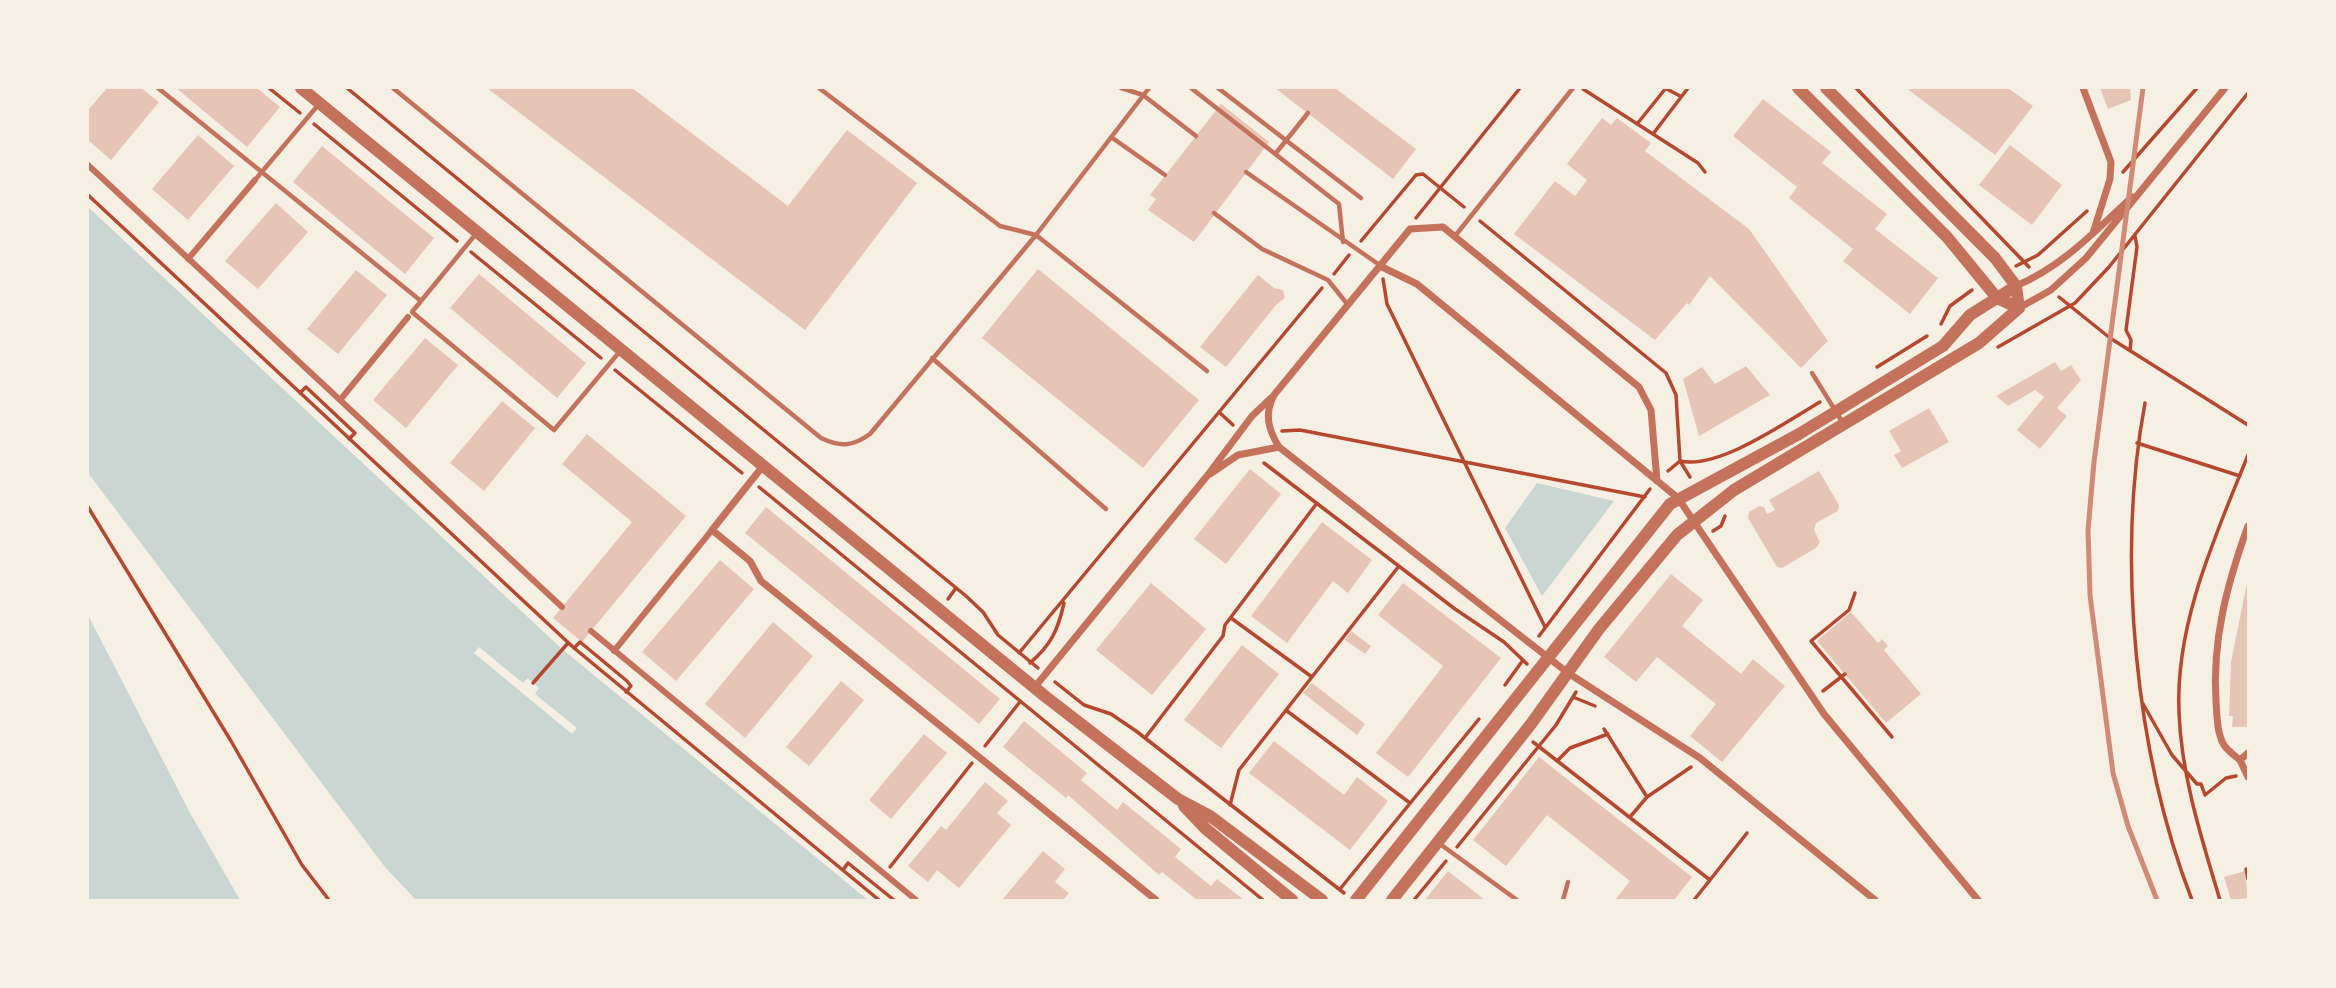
<!DOCTYPE html>
<style>
body{margin:0}
#map{position:relative;width:2336px;height:988px;overflow:hidden;background:#f6efe4;font-family:"Alegreya Sans",sans-serif}
canvas{display:block}
.frame{position:absolute;inset:0;border:89px solid #f6efe4;pointer-events:none}
</style>
<div id="map">
<canvas width="2336" height="988"></canvas>
<div class="frame"></div>
</div>
<script>
const ctx = document.querySelector('canvas').getContext('2d');
ctx.lineJoin = 'round';
function fillPath(path, color) {
  ctx.fillStyle = color;
  ctx.fill(path, 'evenodd');
}
function strokePath(path, color, width, dash) {
  ctx.strokeStyle = color;
  ctx.lineWidth = width;
  ctx.lineCap = dash ? 'butt' : 'round';
  ctx.setLineDash(dash || []);
  ctx.stroke(path);
}
fillPath(new Path2D(`
 M88,207L562,649L868,900H416L385,867L88,473Z
 M1537,483L1614,501L1542,596L1505,528Z
 M88,615L189,811L240,900H88Z`), '#c9d6d2');
fillPath(new Path2D(`
 M479,647L523,683L528,678L539,688L535,694L577,728L572,734L474,653Z`), '#f6efe4');
fillPath(new Path2D(`
 M107,88H141L159,102L111,160L88,140V110Z
 M176,88H257L280,107L247,147Z
 M487,88H632L788,206L847,130L917,183L805,330Z
 M1275,88H1335L1416,149L1393,179Z
 M1906,88H2008L2033,106L1995,155Z
 M2100,88H2130L2131,100L2108,109Z
 M1763,99L1831,152L1822,163L1887,214L1875,229L1938,278L1910,314L1843,261L1853,249L1789,198L1797,187L1733,136Z
 M1221,104L1269,142L1194,242L1148,210L1156,199L1150,195Z
 M1602,118L1611,125L1617,118L1651,143L1645,151L1749,229L1828,341L1801,368L1710,276L1689,305L1687,303L1655,340L1514,234L1555,181L1575,196L1587,180L1567,164Z
 M198,135L234,166L188,220L152,189Z
 M2010,145L2062,185L2032,225L1979,185Z
 M322,146L434,238L405,274L293,182Z
 M276,203L308,232L258,289L225,261Z
 M1038,269L1199,400L1143,468L982,338Z
 M356,270L387,295L338,354L307,329Z
 M479,274L586,363L557,398L450,308Z
 M1258,275L1274,288L1283,290L1285,298L1276,305L1226,367L1200,347Z
 M425,338L458,365L406,428L373,400Z
 M2055,362L2061,371L2071,365L2081,380L2057,408L2067,416L2040,449L2017,430L2044,397L2035,390L2008,406L1996,396Z
 M1746,366L1770,395L1699,436L1683,379L1702,367L1715,384Z
 M502,401L535,428L484,491L450,463Z
 M1929,408L1949,442L1902,468L1894,455L1901,451L1889,431Z
 M587,434L686,516L582,642L553,618L632,522L562,464Z
 M1250,469L1281,494L1226,564L1194,539Z
 M1819,471L1839,505L1838,511L1816,523L1814,530L1820,542L1816,548L1782,568L1777,567L1748,518L1749,512L1759,506L1764,507L1767,514L1775,510L1769,500Z
 M766,507L1000,699L979,724L745,533Z
 M1322,522L1372,560L1348,593L1333,581L1287,643L1251,616Z
 M720,560L754,589L676,681L642,652Z
 M1671,574L1703,600L1682,626L1741,674L1753,659L1785,686L1722,762L1690,736L1716,704L1657,657L1636,682L1604,657Z
 M1151,583L1206,629L1152,695L1096,650Z
 M1403,583L1501,658L1408,777L1376,753L1443,666L1378,615Z
 M2247,583L2248,727H2232L2233,716H2229L2231,662Z
 M1851,612L1878,643L1882,639L1888,646L1884,650L1921,694L1886,723L1817,641Z
 M773,622L813,656L745,738L705,704Z
 M1351,631L1371,646L1365,654L1345,640Z
 M1242,645L1279,674L1221,748L1184,720Z
 M841,681L864,700L809,766L786,747Z
 M1312,683L1365,724L1357,735L1303,693Z
 M1024,721L1087,773L1081,780L1117,810L1123,802L1181,849L1175,857L1211,886L1217,879L1244,900H1197L1162,872L1159,875L1068,795L1066,798L1003,747Z
 M924,734L947,753L891,819L869,800Z
 M1274,741L1344,795L1357,777L1388,801L1350,850L1249,773Z
 M1539,757L1692,877L1674,900H1615L1630,881L1547,815L1506,866L1473,840Z
 M985,782L1008,801L997,813L1011,825L959,888L937,870L928,882L908,866L941,826L946,830Z
 M1043,851L1065,869L1055,882L1069,893L1063,900H1002Z
 M1448,871L1485,900H1425Z
 M2245,871L2248,898L2231,900L2224,877Z`), '#e6c5b7');
strokePath(new Path2D(`
 M269,88L300,113
 M347,88L966,596L983,612L998,635L1038,668
 M1665,88L1680,96
 M1856,88L2029,267
 M1583,89L1698,163L1705,172
 M314,124L457,241
 M1637,124L1666,88
 M1653,134L1688,88
 M2123,172L2197,88
 M88,195L574,648L879,900
 M1416,218L1520,88
 M1480,221L1666,373L1676,395L1680,461L1690,477
 M1361,241L1416,175L1423,174L1464,207
 M471,252L601,358
 M2016,266L2038,255L2087,211
 M1334,274L1349,255
 M1383,279L1387,304L1545,627
 M2059,297L2110,338L2248,425
 M1941,324L1950,306L1972,290
 M1998,347L2075,303L2109,267L2248,93
 M2130,351L2131,340L2126,330L2137,247L2135,236
 M1877,367L1927,336
 M615,370L742,473
 M300,393L306,387L355,433L349,439
 M2145,403C2116,558 2135,753 2192,900
 M1219,412L1233,425
 M1282,431L1300,430L1645,497
 M2137,443L2240,476
 M1680,461C1718,470 1786,422 1820,402
 M1264,463L1455,609L1504,642L1527,664
 M1668,471L1680,461
 M759,487L1263,900
 M88,507L231,741L302,865L329,900
 M1713,531L1721,526L1725,516
 M1855,593L1849,610L1811,641L1892,737
 M948,599L956,588
 M1231,618L1312,677
 M1539,636L1650,489
 M574,648L580,642L627,681L631,686L626,692
 M1019,653L1322,288
 M1030,663C1051,645 1058,630 1064,603
 M1055,682L1084,705L1111,714L1136,731L1344,893
 M533,683L568,643
 M1505,685L1523,660
 M1823,691L1845,674
 M1573,697L1595,706
 M2142,702L2172,755L2197,784H2201L2205,795L2226,778L2236,776
 M1287,711L1410,803
 M1604,729L1647,797
 M1145,738L1223,636L1225,625L1317,503
 M1533,742L1710,880L1694,900
 M985,746L1019,703
 M1558,760L1570,748L1608,734
 M1230,805L1239,770L1399,566
 M1630,817L1647,797L1691,767
 M1457,847L1556,725L1576,692
 M890,867L972,763
 M2246,869L2248,879
 M843,870L848,863L894,900
 M1710,880L1747,833
 M1340,889L1479,719
 M1414,900L1446,861
 M2220,900C2202,840 2181,775 2179,712C2175,623 2216,535 2248,455`), '#b5482f', 3.5);
strokePath(new Path2D(`
 M158,88L421,301
 M393,88L821,438C840,447 852,447 870,434L1036,235L1149,88
 M819,88L1000,226L1036,235L1207,371
 M1121,88L1143,95L1196,136
 M1191,88L1339,204L1343,242
 M1218,88L1361,198
 M1111,137L1165,175
 M1276,153L1308,113
 M1246,172L1381,266
 M255,180L319,104
 M1214,213L1262,249L1328,280L1348,305
 M1455,236L1573,88
 M412,312L554,430L621,350
 M412,312L475,235
 M932,358L1106,509
 M1812,373L1843,423
 M1440,844L1517,900
 M1563,900L1568,882`), '#c5725c', 4.5);
strokePath(new Path2D(`
 M88,165L562,607
 M188,259L255,180
 M340,400L408,317
 M591,631L916,900
 M614,651L712,530`), '#c5725c', 6);
strokePath(new Path2D(`
 M2083,88L2111,162L2110,179L2093,233
 M1382,267L1417,284L1678,498L1824,714L1978,900
 M2016,286C2063,266 2095,231 2132,197
 M2019,308L2051,290L2086,258L2225,88
 M763,466L712,530L750,561L761,581L1156,900
 M1210,474L1238,455L1279,447
 M1657,481L1651,410L1639,387L1443,227L1410,229L1274,395C1264,414 1268,429 1279,447L1568,673L1700,758L1875,900
 M1034,688L1207,476L1252,416L1271,398
 M2248,753L2240,760L2248,777
 M2240,760C2235,756 2228,751 2224,745C2217,734 2217,715 2216,702C2212,640 2227,584 2248,526`), '#c5725c', 7);
strokePath(new Path2D(`
 M301,88L1046,697L1178,799L1210,816L1322,900
 M1798,88L1947,237L1997,298L2019,308
 M1826,88L1995,258L2016,286L2019,308
 M1184,806L1206,829L1292,900
 M1356,900L1670,504L1799,434L1943,346L1970,315L2016,286
 M1392,900L1531,724L1599,629L1677,535L1734,490L1979,343L2019,308`), '#c5725c', 12);
strokePath(new Path2D(`
 M2143,88L2094,462L2088,530L2090,595L2113,773L2128,826L2157,900`), '#cf8b77', 5);
</script>
